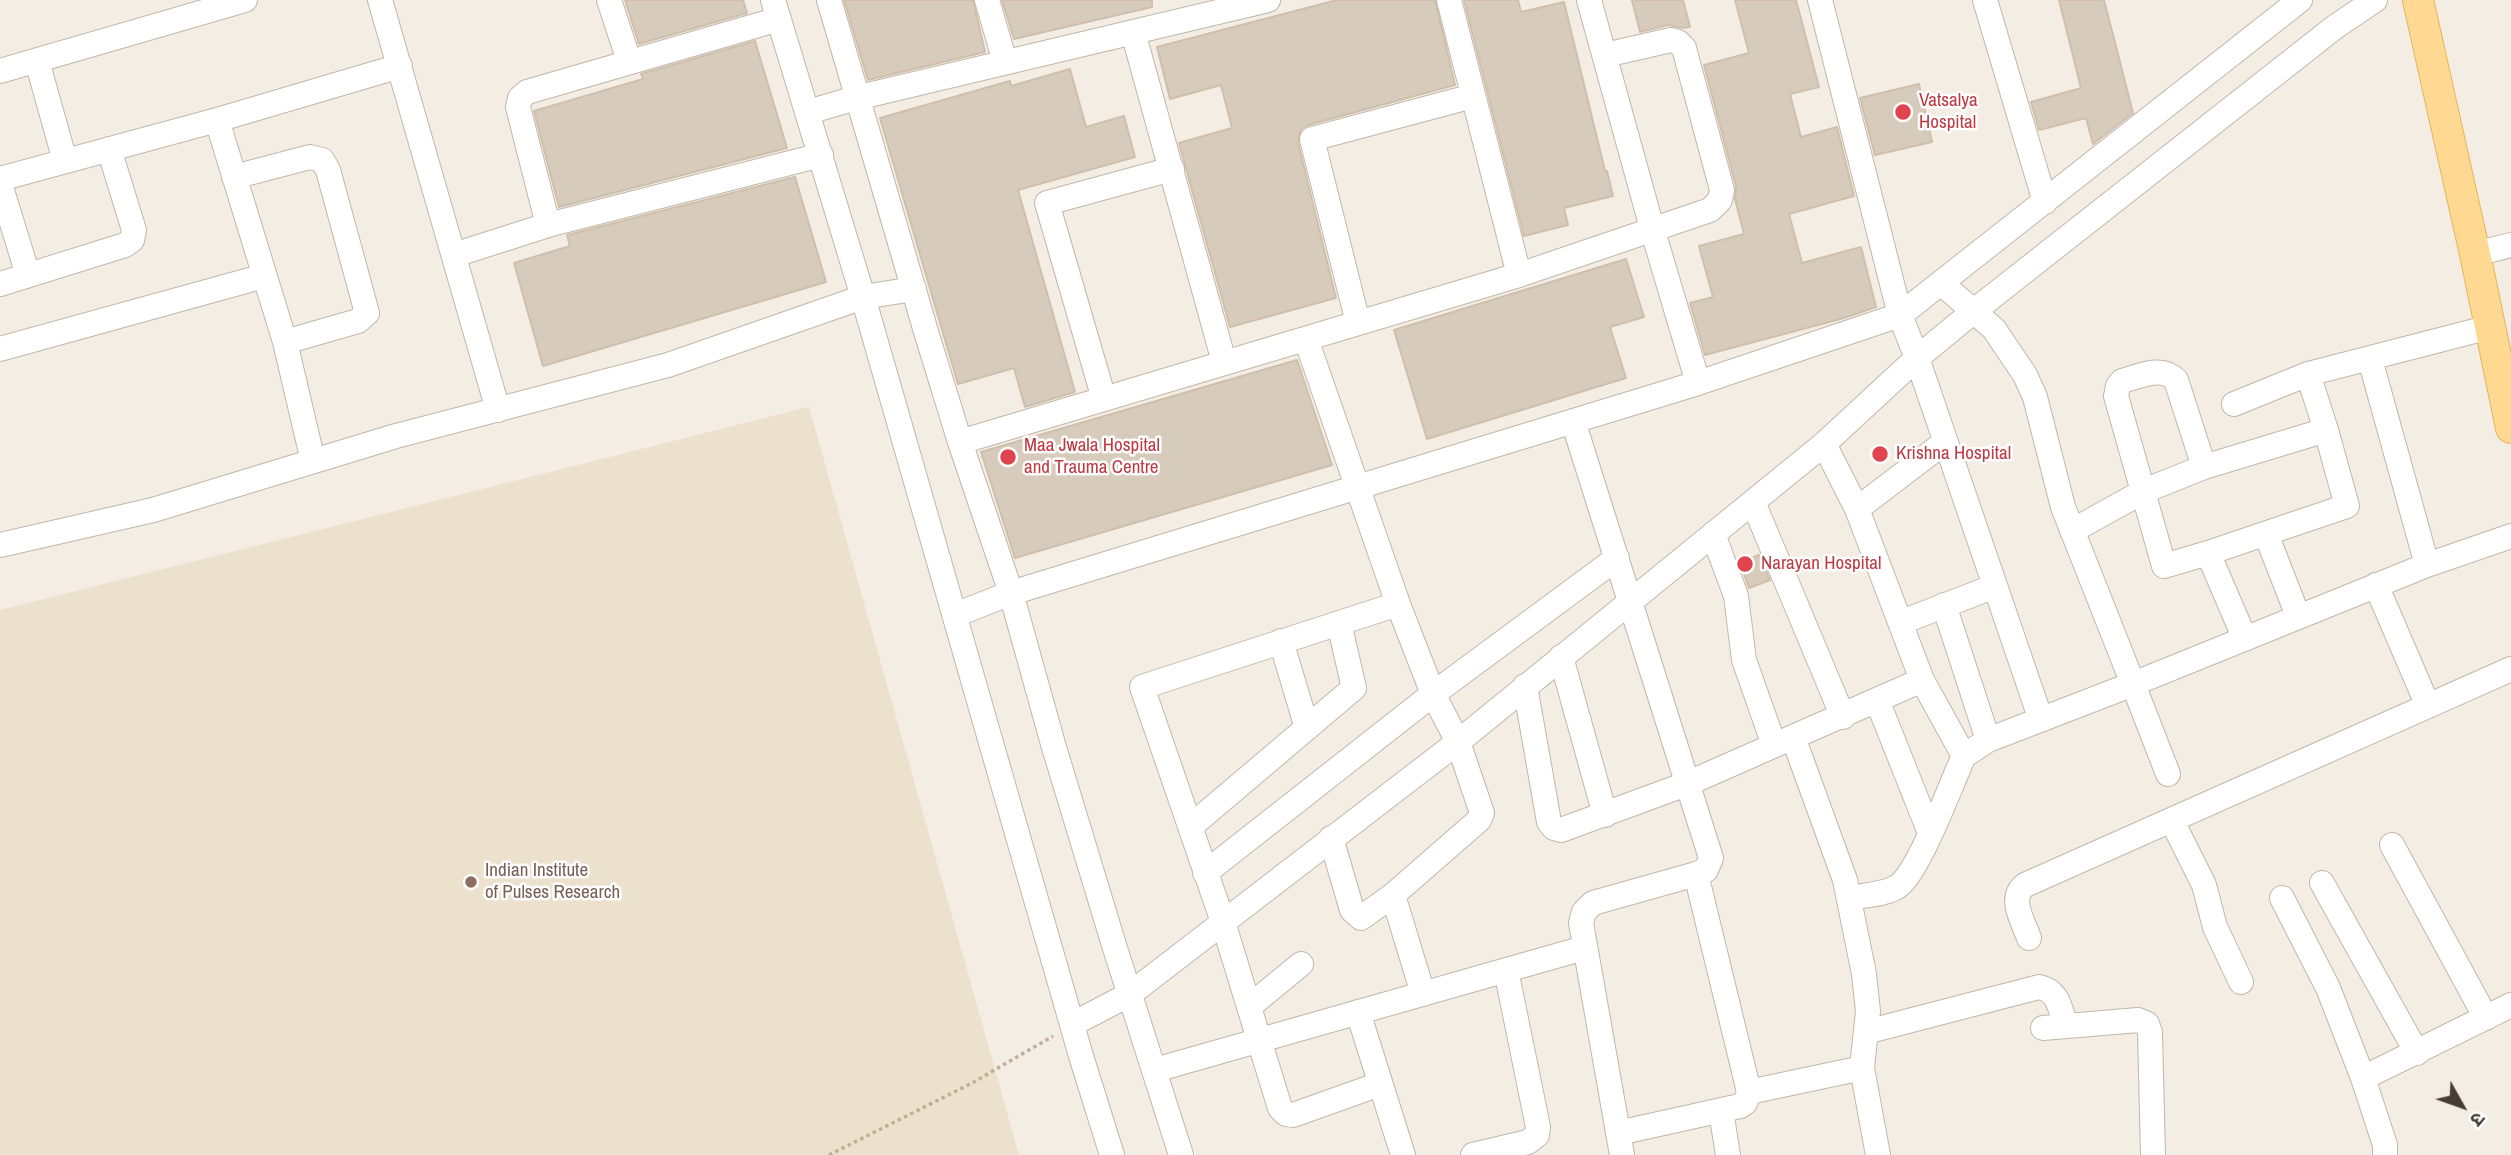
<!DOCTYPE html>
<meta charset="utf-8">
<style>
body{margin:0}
#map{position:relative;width:2511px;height:1155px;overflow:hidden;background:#f3ede4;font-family:"Archivo Narrow","Noto Sans Devanagari",sans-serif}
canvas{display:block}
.north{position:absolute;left:2427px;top:1071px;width:70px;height:70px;-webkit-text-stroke:5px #fff;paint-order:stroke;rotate:130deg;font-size:19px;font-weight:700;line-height:28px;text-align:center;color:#453d34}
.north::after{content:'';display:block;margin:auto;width:24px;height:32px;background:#453d34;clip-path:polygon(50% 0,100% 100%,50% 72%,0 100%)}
</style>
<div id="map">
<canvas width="2511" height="1155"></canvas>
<div class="north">उ</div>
</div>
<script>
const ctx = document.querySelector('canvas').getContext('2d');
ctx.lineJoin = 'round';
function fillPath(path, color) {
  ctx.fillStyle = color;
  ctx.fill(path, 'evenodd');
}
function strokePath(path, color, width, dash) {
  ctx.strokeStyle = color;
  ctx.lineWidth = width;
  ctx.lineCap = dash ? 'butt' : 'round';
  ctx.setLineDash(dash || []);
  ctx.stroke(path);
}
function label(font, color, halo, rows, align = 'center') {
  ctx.font = font + ' "Archivo Narrow",sans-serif';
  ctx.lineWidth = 5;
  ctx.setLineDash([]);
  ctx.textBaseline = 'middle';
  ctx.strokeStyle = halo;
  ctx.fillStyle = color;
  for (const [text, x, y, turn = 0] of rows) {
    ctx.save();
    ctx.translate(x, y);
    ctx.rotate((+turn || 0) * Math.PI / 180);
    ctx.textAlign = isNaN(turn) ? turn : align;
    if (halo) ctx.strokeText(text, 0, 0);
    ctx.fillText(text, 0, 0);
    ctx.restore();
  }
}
fillPath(new Path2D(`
 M809,407L1019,1155H0V610Z`), '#ece1cd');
const building = new Path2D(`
 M625,0H743L747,13L639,44Z
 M844,0H973L985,52L868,80Z
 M1002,0H1152V7L1014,39Z
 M1337,0H1435L1455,85L1308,125L1301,129L1298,143L1336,298L1230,327L1179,143L1232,128L1221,85L1170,99L1157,47Z
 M1464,0H1518L1521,12L1564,2L1605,171H1607L1613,196L1564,208L1568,225L1524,236Z
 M1632,0H1683L1690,27L1683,28L1668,25L1640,32Z
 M1735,0H1796L1819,87L1790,94L1801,137L1837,127L1854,196L1789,214L1802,263L1861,247L1876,307L1844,318L1705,355L1690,303L1713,297L1699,246L1744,234L1735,199L1736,186L1704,65L1749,53Z
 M2059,0H2104L2133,113L2093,144L2086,118L2039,130L2031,102L2081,88Z
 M755,41L787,148L559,207L534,111L643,79L641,74Z
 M1070,69L1086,127L1124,116L1135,157L1018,190L1075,392L1025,407L1014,368L958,384L880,118L1010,81L1011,86Z
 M1919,84L1932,142L1875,155L1860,98Z
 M795,177L826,282L543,366L514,263L570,246L567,235Z
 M1626,259L1644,317L1610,327L1626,378L1427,439L1394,330Z
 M1297,360L1332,465L1015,558L981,452Z
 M1759,555L1770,580L1749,588L1740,563Z`);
fillPath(building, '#d7cbbc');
strokePath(building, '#cfbfac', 2);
const minor = new Path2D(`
 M380,0L498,410
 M609,0L629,61
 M773,0L863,297L1081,1056L1112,1155
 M829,0L927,335L960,442L1011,593L1053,744L1114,945L1181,1155
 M987,0L1005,62
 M1449,0L1519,275
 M1589,0L1652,228L1698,383
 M1820,0L1900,315L1917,358L2041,720
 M1985,0L2045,202
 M1133,32L1224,362
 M37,61L65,161
 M0,71L245,0
 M808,112L856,98L1268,0
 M217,120L285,342L313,461
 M234,177L310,157L322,160L328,170L367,313L358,321L285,342
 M0,179L217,120L400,66
 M0,184L28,275
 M548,225L518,107L520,98L527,92L779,19
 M2475,254L2511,245
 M454,255L548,225L821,155
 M1941,283L1994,329L2025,375L2035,397L2063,507L2133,684L2427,565L2511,536
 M0,284L125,245L132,240L134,230L109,149
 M1358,323L1312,139L1473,96
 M1306,339L1398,604
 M0,349L264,276
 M2370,359L2427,565
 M1104,399L1047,203L1172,169
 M2234,404L2308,374L2490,327
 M1573,421L1711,858L1706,870L1696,874L1593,903L1584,912L1581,923L1622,1155
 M960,442L1519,275L1710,210L1720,200L1722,190L1684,48L1678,42L1671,40L1605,55
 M1824,444L1857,509L1922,680L1964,756L1988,740L2133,684L2168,774
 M2204,467L2176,380C2162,365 2140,376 2122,381L2118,386L2116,396L2164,566L2208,553L2347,506L2326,430
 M1753,502L1843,717
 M1857,509L1945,442
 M2072,531L2144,491L2204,467L2326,430L2308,374
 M1713,534L1736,596L1744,660L1774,745
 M2266,534L2298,616
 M0,545L153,510L396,436L668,365L863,297L914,289
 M2208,553L2245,639
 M2376,585L2428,706
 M1944,605L1988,740
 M955,615L1011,593L1698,383L1900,315L2300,0
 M1902,622L1995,586
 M1281,641L1307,728
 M1561,657L1605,815
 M1525,686L1549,822L1554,828L1561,830L1689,783L1922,680
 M1877,700L1930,833
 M1793,737L1845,880L1864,974L1868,1011L1862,1068L1878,1155
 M2172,821L2204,885L2215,927L2241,982
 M1190,827L1354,688L1339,623
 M1331,838L1352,910L1361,918L1393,895L1479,820L1482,813L1458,742L1433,694L1398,604L1142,687L1223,922L1280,1108L1286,1114L1293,1115L1380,1084
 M2392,845L2486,1018
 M1205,873L1433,694L1617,558
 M2322,883L2417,1053
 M1393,895L1423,994
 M1849,898C1864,895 1883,895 1897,887C1919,873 1951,783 1964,756
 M2282,898L2328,988L2363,1078L2385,1145V1155
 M2029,938C2023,921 2008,898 2025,885L2511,669
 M1250,1006L1301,964
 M1358,1012L1403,1155
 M1073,1024L1130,994L1458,742L1824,444L1917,358L1974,311L2335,27L2375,0
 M2043,1028L2138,1020L2147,1024L2150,1032L2153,1155
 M1866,1032L2039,987C2059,991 2060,1009 2066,1026
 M1155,1070L1584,948
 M2363,1078L2511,1005
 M1749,1092L1862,1068
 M1721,1111L1728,1155
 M1618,1133L1740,1106L1745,1103L1749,1092L1696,874
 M1473,1155L1528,1142L1537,1135L1538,1127L1506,970`);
const major = new Path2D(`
 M2418,0L2475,254L2511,428`);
strokePath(minor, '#c1b7aa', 26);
strokePath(major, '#e7b45e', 32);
strokePath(new Path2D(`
 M829,1155L974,1082L1053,1036`), '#c0af97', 3.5, [3.5, 3.5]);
strokePath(minor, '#fff', 24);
strokePath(major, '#ffd891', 30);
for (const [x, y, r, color] of [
 [1903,112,9,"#e0444e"],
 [1880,454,9,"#e0444e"],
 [1008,457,9,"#e0444e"],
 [1745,564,9,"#e0444e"],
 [471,882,7,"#8d6e63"]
]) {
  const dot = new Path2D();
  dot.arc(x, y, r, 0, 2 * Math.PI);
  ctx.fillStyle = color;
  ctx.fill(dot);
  strokePath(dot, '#fff', 2.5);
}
label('19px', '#be3a42', '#fff', [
 ["Vatsalya",1919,101],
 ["Hospital",1919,123],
 ["Maa Jwala Hospital",1024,446],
 ["and Trauma Centre",1024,468],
 ["Krishna Hospital",1896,454],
 ["Narayan Hospital",1761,564]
], 'left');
label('19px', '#785e54', '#fff', [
 ["Indian Institute",485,871],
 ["of Pulses Research",485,893]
], 'left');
</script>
